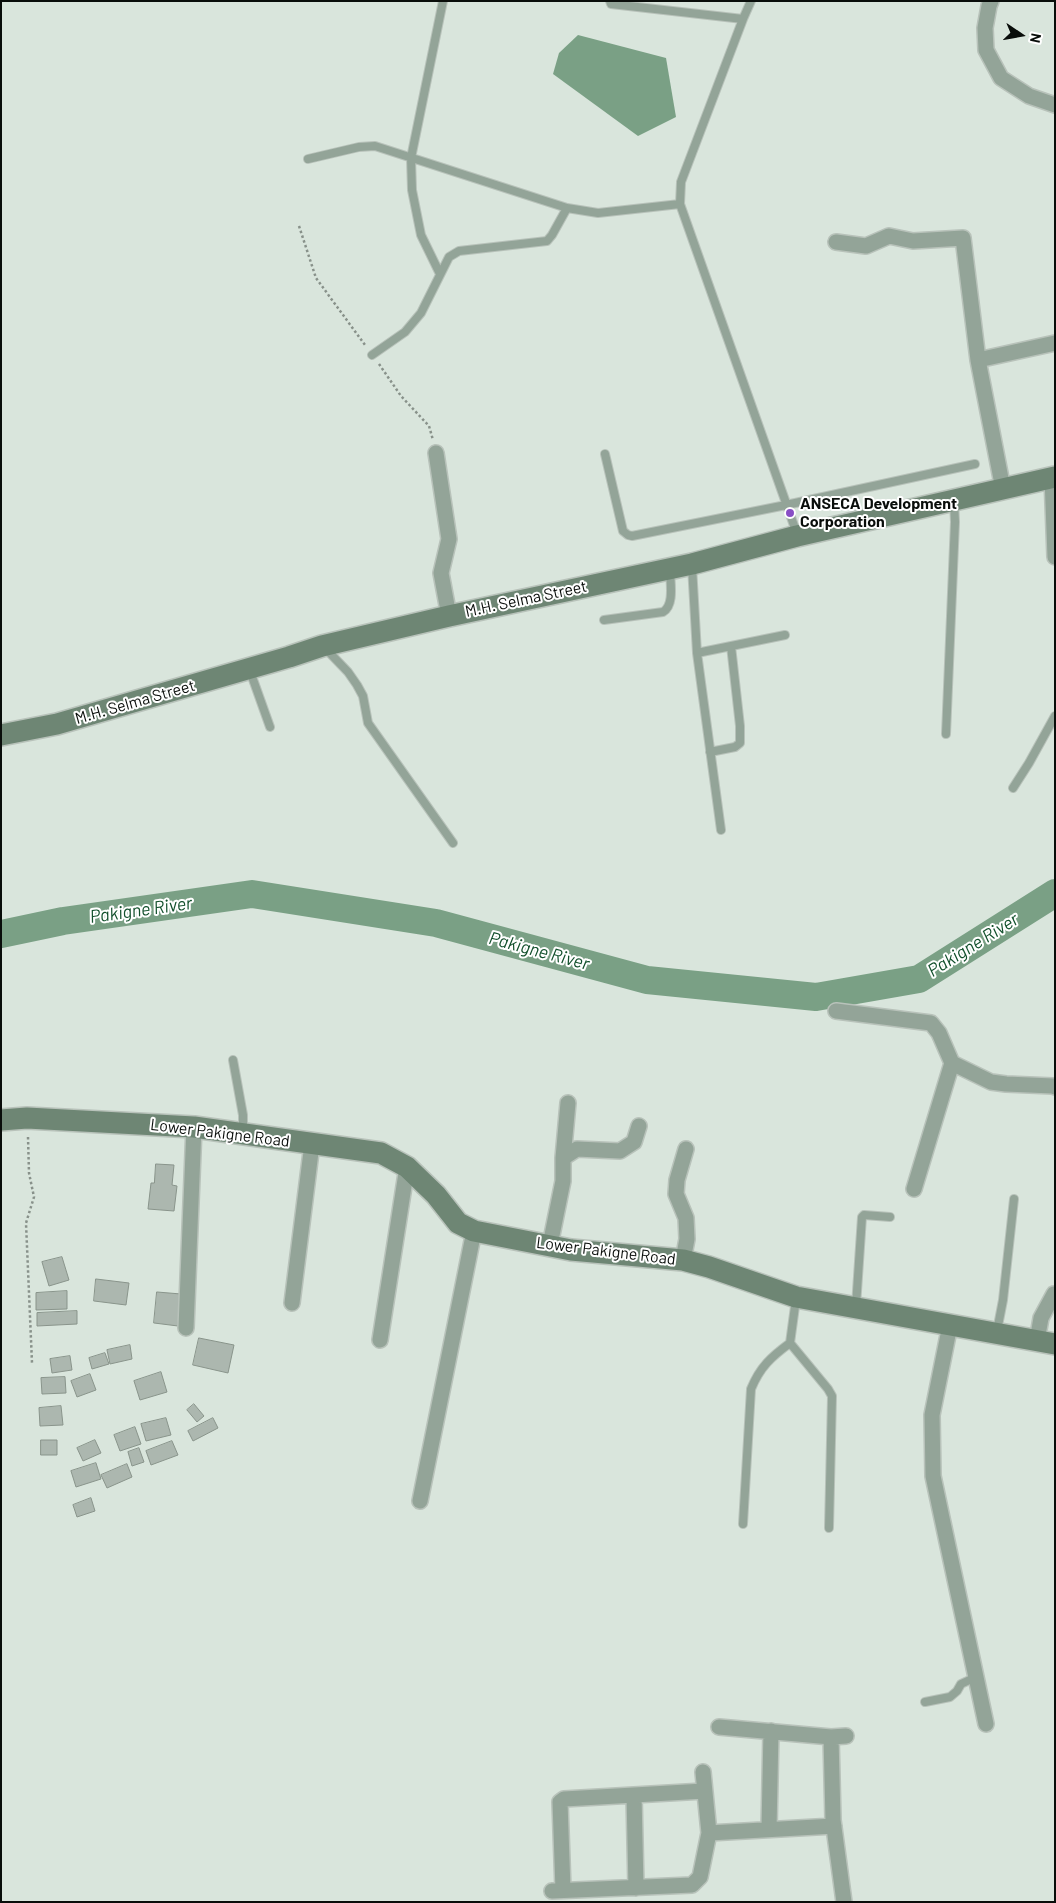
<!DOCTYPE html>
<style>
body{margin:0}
#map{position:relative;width:1056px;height:1903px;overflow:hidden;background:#d9e5dc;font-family:Barlow,sans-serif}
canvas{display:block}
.frame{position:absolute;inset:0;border:2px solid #090d0a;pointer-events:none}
.north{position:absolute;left:996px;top:10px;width:50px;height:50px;-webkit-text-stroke:4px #fff;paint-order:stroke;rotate:102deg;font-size:14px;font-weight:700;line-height:20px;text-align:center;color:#090d0a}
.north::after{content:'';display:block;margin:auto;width:18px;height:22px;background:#090d0a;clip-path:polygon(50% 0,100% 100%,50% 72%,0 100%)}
</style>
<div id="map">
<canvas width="1056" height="1903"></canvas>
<div class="frame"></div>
<div class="north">N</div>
</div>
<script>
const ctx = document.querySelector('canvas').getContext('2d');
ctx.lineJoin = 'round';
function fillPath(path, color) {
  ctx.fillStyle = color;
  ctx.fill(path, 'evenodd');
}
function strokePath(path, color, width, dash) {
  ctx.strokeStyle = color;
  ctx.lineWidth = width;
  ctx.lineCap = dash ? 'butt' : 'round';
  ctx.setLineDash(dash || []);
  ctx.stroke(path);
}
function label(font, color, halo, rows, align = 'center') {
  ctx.font = font + ' Barlow,sans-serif';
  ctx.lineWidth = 4;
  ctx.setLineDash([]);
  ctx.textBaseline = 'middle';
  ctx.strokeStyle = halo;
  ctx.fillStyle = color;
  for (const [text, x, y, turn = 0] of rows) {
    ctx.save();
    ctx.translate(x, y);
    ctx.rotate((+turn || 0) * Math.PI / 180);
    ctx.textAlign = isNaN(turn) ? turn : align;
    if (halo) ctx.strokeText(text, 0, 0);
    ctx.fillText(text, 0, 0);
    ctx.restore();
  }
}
fillPath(new Path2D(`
 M578,35L666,58L676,117L638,136L553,74L559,53Z`), '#7aa085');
strokePath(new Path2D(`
 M1,934L63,921L252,894L436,923L647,980L816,997L919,979L1055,893`), '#7aa085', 28);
const building = new Path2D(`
 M156,1164L174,1165L172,1185L177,1186L174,1211L148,1209L151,1183H154Z
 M62,1257L69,1280L49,1286L42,1262Z
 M96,1279L129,1283L126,1305L94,1301Z
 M67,1291V1309L36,1310V1293Z
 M157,1292L181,1294L178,1326L154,1323Z
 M77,1311V1324L37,1326V1313Z
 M199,1338L234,1345L228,1373L193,1365Z
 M130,1345L132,1359L110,1364L107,1350Z
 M105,1353L109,1364L92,1369L89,1358Z
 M70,1356L72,1370L52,1373L50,1359Z
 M161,1372L167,1392L140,1400L134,1381Z
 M90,1374L96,1390L77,1397L71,1381Z
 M65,1377L66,1393L42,1394L41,1378Z
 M194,1404L204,1416L197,1422L187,1410Z
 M61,1406L63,1425L40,1426L39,1408Z
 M166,1418L171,1435L146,1441L141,1424Z
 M213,1418L218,1428L193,1441L188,1431Z
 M135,1427L141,1444L120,1451L114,1435Z
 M41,1440H57V1455H41Z
 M95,1440L101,1453L83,1461L77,1448Z
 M172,1441L178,1455L151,1465L146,1451Z
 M139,1448L144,1462L132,1466L128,1452Z
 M96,1463L101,1479L76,1487L71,1471Z
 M127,1464L132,1477L107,1488L101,1475Z
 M91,1498L95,1511L77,1517L73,1505Z`);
fillPath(building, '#acb7af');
strokePath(building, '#89948b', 1);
const lane = new Path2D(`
 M610,1L611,4L743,19L751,1
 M743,19L681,182L680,204L797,534
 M308,159L359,147L375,146L567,208L598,213L680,204
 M440,274L421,235L412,190L411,158L443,1
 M372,355L405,332L421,313L449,257L459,251L547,241L552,235L567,208
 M605,454L623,531L628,535L632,536L786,505L975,464
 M692,566L697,653L721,830
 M604,620L663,612C675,605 670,582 670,569
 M324,647L348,672L357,685L363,696L368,723L453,843
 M697,653L785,635
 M250,671L270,727
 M946,734L955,522L954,502
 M710,752L735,747L740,743V726L731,646
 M1013,788L1029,763L1055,716
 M233,1060L243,1115V1132
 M796,1299L790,1343L828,1389L832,1396L829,1528
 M856,1306L862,1217L864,1215L890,1217
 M997,1331L1003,1300L1014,1199
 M743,1524L751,1389C760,1367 771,1357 790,1343
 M925,1702L950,1697L957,1691L961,1684L976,1677`);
const street = new Path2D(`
 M991,1L989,6L985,28L986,50L1001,78L1029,96L1055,105
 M836,242L866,246L889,236L913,241L963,238L978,360L1003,489
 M978,360L1055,343
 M436,453L449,539L441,573L449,616
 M1052,477L1055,557
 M836,1011L931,1023L939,1033L952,1063
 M563,1158L577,1149L620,1151L634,1142L639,1126
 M914,1189L952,1063L991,1082L1006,1084L1053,1086L1055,1087
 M550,1245L563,1181V1158L568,1103
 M683,1260L687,1239L686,1218L676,1194L677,1180L686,1149
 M292,1303L312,1144
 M950,1325L932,1415L933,1476L986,1724
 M186,1328L194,1127
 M380,1340L407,1167
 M1037,1341L1041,1318L1054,1294L1055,1299
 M420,1501L474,1231
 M719,1727L831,1737L846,1736
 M831,1737L833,1820L844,1902
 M634,1795L636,1888
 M769,1829L771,1731
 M709,1833L834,1826
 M563,1890L560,1802L564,1799L704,1791
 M552,1891L692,1885L700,1877L709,1833L703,1772`);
const secondary = new Path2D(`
 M1,735L57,724L289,657L322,646L449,616L692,564L797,536L1055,477
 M1,1120L27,1118L194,1127L381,1153L407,1167L436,1195L458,1223L474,1231L571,1250L683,1260L709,1267L796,1297L1055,1344`);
strokePath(lane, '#b8c2ba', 10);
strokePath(street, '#b8c2ba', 18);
strokePath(secondary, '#b8c2ba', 24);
strokePath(new Path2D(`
 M299,226L316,278L365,345
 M379,364L401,396L429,426L433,440
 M28,1137L29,1173L34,1197L26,1223L32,1363`), '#88918a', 2.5, [2.5, 2.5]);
strokePath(lane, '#93a498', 8);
strokePath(street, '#93a498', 15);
strokePath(secondary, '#6e8674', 21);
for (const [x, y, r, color] of [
 [790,513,5,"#884ec5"]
]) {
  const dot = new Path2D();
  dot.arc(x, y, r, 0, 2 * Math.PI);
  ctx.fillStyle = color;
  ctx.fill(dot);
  strokePath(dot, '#fff', 2);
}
label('bold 16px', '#090d0a', '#fff', [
 ["ANSECA Development",800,504],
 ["Corporation",800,522]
], 'left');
label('16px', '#090d0a', '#fff', [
 ["M.H. Selma Street",526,599,-12],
 ["M.H. Selma Street",135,702,-16],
 ["Lower Pakigne Road",220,1133,7],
 ["Lower Pakigne Road",606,1251,7]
]);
label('italic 18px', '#12502c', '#fff', [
 ["Pakigne River",141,910,-8],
 ["Pakigne River",973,945,-32],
 ["Pakigne River",539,951,15]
]);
</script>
